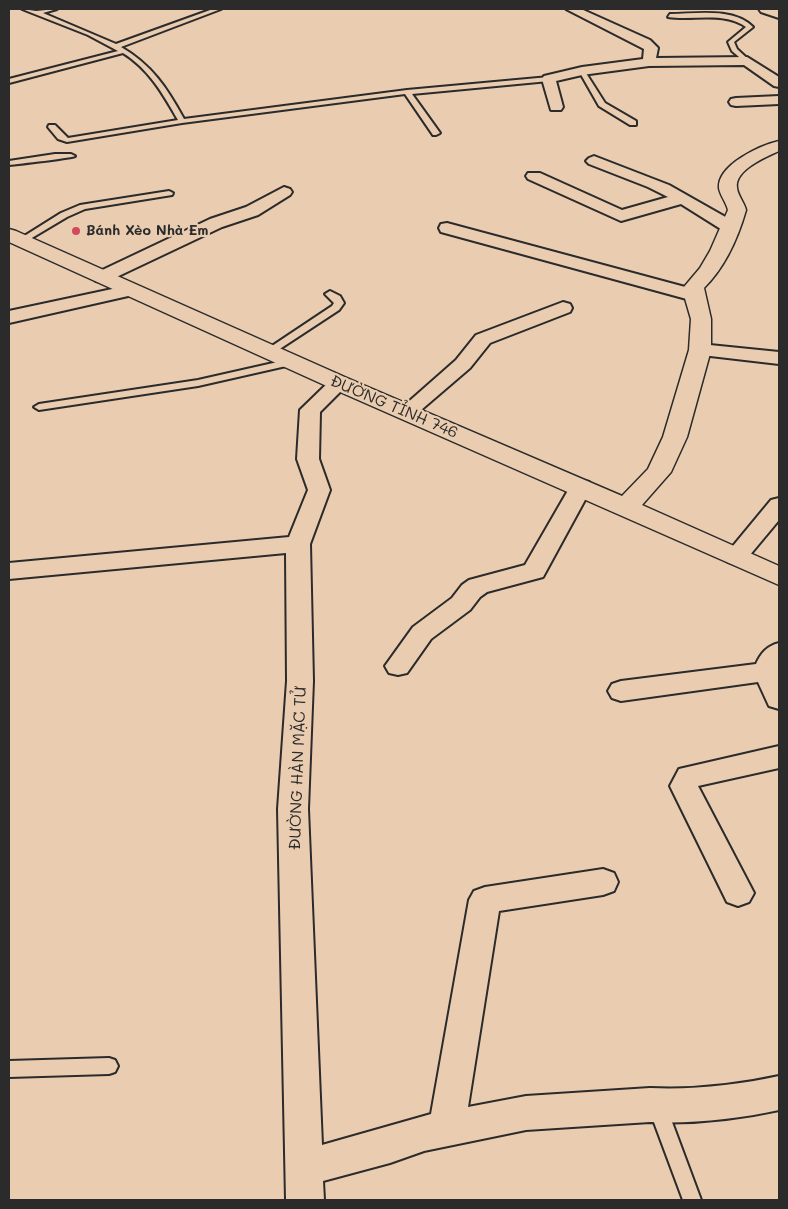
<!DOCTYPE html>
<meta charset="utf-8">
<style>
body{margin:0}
#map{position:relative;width:788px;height:1209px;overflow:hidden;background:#eacdb1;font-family:Mali,sans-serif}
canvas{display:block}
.frame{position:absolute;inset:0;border:10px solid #2b2b2b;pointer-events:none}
</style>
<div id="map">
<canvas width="788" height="1209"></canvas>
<div class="frame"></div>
</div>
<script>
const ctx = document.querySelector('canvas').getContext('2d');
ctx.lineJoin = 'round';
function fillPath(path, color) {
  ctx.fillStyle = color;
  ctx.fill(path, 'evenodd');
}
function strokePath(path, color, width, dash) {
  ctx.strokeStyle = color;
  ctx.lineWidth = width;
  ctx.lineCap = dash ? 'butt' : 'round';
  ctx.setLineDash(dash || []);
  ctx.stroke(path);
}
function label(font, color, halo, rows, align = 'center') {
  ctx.font = font + ' Mali,sans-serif';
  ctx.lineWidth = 4.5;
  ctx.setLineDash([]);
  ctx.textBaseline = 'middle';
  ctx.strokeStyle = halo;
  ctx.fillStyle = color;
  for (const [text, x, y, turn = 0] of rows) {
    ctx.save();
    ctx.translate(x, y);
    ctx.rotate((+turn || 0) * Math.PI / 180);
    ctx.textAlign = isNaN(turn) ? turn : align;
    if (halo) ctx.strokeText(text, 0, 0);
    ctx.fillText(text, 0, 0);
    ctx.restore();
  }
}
fillPath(new Path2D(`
 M775,9H779V11Z`), '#6c8fa6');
const lane = new Path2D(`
 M22,9L36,11L57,9L43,13L116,44L213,9H221L121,47C152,65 167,88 184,119L407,90L549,77L552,79L549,81L412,94L440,133L436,135H433L405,94L182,123L67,142L58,139L48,127L49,125H55L68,138L178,120C163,94 149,69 123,53L9,83V79L118,51L88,35Z
 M670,14C696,14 733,7 753,27L734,42L737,49L750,61L745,62L732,51L728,42L746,27C724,11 693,21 668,17Z
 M580,70H584L605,103L636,121V125H630L599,106L579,71Z
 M55,154H71L75,156C72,158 18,164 9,165V161Z
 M169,191L173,193L172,195L85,209L67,217L25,242L18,240L61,213L80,205Z
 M330,291L340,296L344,303L339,310L272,354H266V350L332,306L334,303L325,294Z
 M291,359L296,362L295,364L198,386L39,410L34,407L39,404L198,380Z
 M109,1058L115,1060L118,1066L115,1072L109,1074L9,1077V1061Z
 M657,1097L663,1100L666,1106L701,1200H683L648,1106L651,1100Z`);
const street = new Path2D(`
 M566,9H581L650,40L658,48L656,58L747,57L779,77V87L774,86L744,65L649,66L582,75L556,81L563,107L561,110H551L542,79L544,76L582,67L643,59L644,49Z
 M759,9L779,10V18L761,12Z
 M779,96V104L736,106L731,105L729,102L731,99L736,98Z
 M594,156L669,185L736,223L738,227L736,231H724L681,204L621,221L528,179L526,176L528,173H540L622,210L668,197L648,187L589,164L586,161L589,158Z
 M284,187L290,189L292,192L290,195L258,215L222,227L108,281L102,282L96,281L93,277L96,273L210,219L246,207Z
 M447,223L700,291L703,295L700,299L694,301L441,232L439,228L441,224Z
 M131,285L137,286L140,290L137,294L9,323V311Z
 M563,302L570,304L572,308L570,312L490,343L470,368L414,416L407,418L400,416L397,412L456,360L476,335Z
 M700,344L779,352V364L693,354L690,350L693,346Z
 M339,377L346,379L349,383L320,412L319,459L330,490L310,544L313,681L308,809L322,1145L431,1114L469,900L474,891L485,887L603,869L614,873L618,882L614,891L603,895L499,911L468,1107L526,1096L650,1088C692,1090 738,1085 779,1076V1110C738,1119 692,1124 650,1122L526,1130L424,1151L390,1163L323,1181L324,1200H286L278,809L287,681L286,553L9,579V563L289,537L308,490L297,459L300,410L332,379Z
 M581,480L589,482L592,487L543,577L487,592L480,597L470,610L431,639L407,673L398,675L389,673L385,666L413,627L452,598L462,585L469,580L525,565L570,487L573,482Z
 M779,498V520L744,562L736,565L728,562L724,557L728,552L771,500Z
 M779,643V709L769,706L758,682L621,701L612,698L608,691L612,684L621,681L756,664C761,653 767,646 779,643Z
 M779,746V768L698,786L754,893L749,902L738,906L727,902L670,786L679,769Z`);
const secondary = new Path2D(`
 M779,141V151C766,157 734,170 737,188C738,196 744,202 746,210C738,238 725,267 704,288L711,319V350L687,437L671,472L642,505L779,566V585L331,388L9,242V229L16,231L347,378L622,496L648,469L663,437L689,350L691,319L684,295V287L700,268L710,251L728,210C726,202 720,195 719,188C717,165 761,145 779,141Z`);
strokePath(lane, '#2b2b2b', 4);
strokePath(street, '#2b2b2b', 4);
strokePath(secondary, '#2b2b2b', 3);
fillPath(lane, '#eacdb1');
fillPath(street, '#eacdb1');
fillPath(secondary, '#eacdb1');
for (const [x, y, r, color] of [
 [76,231,5,"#d1495b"]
]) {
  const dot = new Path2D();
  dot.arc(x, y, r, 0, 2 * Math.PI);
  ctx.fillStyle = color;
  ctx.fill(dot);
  strokePath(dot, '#eacdb1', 2);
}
label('bold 14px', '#2b2b2b', '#eacdb1', [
 ["Bánh Xèo Nhà Em",86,231]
], 'left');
label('16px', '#2b2b2b', '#eacdb1', [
 ["ĐƯỜNG TỈNH 746",394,407,23],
 ["ĐƯỜNG HÀN MẶC TỬ",298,768,-88]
]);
</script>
